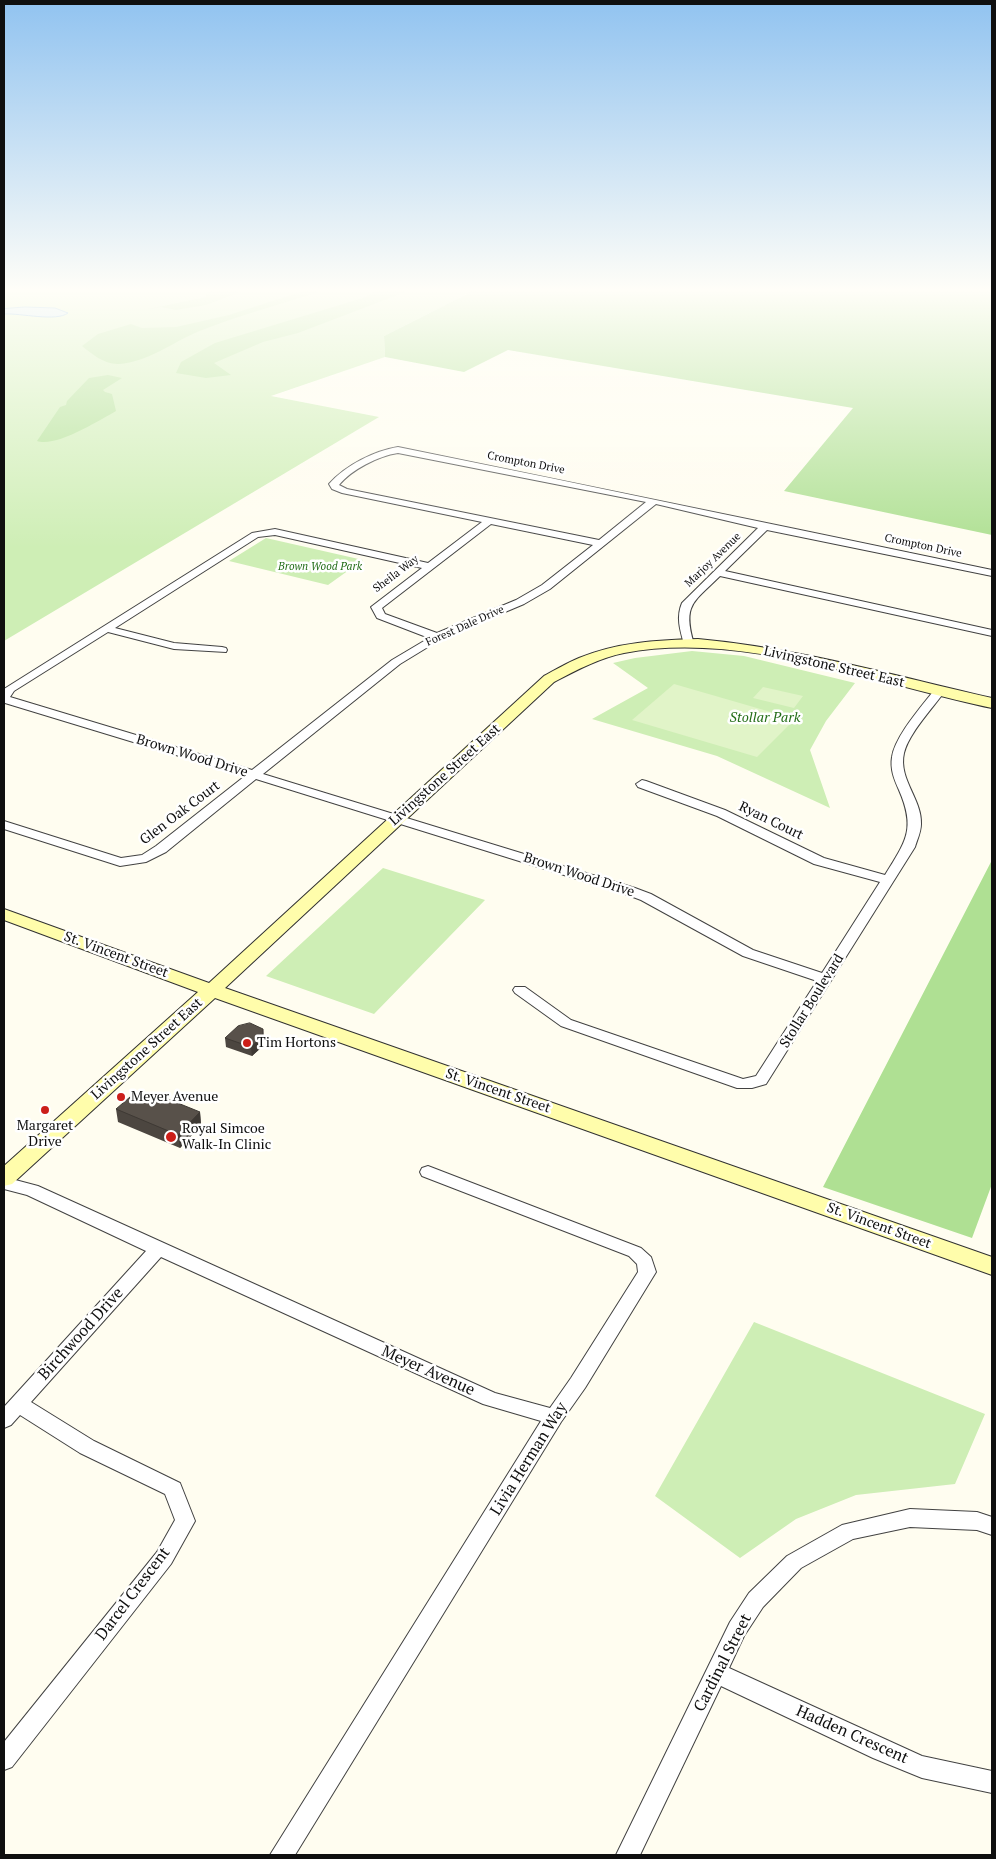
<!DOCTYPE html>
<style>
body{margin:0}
#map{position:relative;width:996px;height:1859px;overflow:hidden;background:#fffdf0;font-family:"PT Serif",serif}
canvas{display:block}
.frame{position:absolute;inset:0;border:5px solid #0f0f0f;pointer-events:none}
</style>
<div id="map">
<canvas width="996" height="1859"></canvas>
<div class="frame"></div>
</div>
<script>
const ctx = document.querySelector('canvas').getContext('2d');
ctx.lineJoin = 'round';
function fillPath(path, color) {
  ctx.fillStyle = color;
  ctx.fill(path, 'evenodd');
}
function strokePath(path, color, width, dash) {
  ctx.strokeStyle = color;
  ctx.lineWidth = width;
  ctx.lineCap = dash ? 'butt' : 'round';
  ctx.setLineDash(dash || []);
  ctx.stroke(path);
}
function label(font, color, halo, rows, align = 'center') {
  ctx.font = font + ' "PT Serif",serif';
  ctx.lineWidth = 5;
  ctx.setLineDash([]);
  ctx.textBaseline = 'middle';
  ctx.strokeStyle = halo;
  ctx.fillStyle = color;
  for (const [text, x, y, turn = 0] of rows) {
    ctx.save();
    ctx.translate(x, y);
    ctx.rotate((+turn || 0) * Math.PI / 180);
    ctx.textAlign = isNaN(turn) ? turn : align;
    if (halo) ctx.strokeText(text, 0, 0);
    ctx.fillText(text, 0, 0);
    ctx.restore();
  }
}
fillPath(new Path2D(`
 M479,288L384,336L385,357L271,396L379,417L4,641V289Z
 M266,538L363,560L328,585L229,561Z
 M692,651L744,656L855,683L826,721L810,750L830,808L717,756L592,719L648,688L613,663L635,658Z
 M383,868L485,900L374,1014L266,976Z
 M754,1322L985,1414L955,1484L856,1495L796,1519L740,1558L655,1496Z`), '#ceeeb5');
fillPath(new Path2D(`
 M218,288H258L245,290L206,305L176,310L161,307L144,310L206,297V293Z
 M313,288H337L325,290C282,304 239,315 197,332C172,343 147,362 119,364C105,365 92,354 82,346L98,334L131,324L142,328L176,327L229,315Z
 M379,288H416L298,333L263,342L214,363L231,375L206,378L176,373L181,362L215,343L366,297Z
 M479,288H992V535L784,491L853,408L508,350L464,372L385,357L384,336Z
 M108,375L122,378L103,390L105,392L112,394L116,411C100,420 55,448 37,441L60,407L66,405L67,401L89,378Z
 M992,860V1184L972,1238L823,1187Z`), '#afe093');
fillPath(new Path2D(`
 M674,684L795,719L757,757L632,720Z
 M763,687L803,696L794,708L753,698Z`), '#e1f4c8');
const water = new Path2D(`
 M25,307L55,308L68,313C56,322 21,313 4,314V309Z`);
fillPath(water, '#afd9fc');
strokePath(water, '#2f88da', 1);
const street = new Path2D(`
 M398,447C597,487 794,529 992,570V576L767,530L725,571L992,630V636L720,576C694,602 682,604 694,644L689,647L684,644C680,630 676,617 682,603L758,528L656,504L550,589L524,604L441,639L400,664L263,774L635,888L651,894L753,950L822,973L880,882L814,864L717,816L638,787L636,784L642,780L646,781L725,810L824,858L885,875C906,841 916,829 899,790C894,779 890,769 892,757C895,736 922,706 935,689H943L945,691C932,709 909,733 904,753C898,779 922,799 921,824C921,832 917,840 915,847L766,1084L752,1088H737L561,1026L515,993L513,990L515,987H525L571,1020L743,1079L756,1076L817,981L743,956L641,900L625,894L256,779L166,852L146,862L120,866L4,829V821L121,858L142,855L156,846L245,776L5,703L4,689L252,533L275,529L428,563L482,522L342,493L332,489L329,484C346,465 374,451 398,447ZM398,453L646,502L599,540L347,489L339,485C351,470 378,456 398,453ZM491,524L593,545L542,585L516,600L437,633L385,614L382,608ZM275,535L422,568L371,607L377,618L429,638L392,660L252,770L10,697L14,691L108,632L174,649L226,652L227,650L226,648L222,647L174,643L115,628L258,537Z
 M428,1166L641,1248L651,1257L656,1272L585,1388L561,1422L295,1855H270L541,1421L483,1404L161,1257L31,1402L94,1441L180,1483L195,1521L171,1564L12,1767L4,1770V1742L157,1552L175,1520L165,1494L80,1453L20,1415L11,1425L4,1428V1407L146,1251L27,1195L4,1189V1177L38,1186L495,1393L550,1408L571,1378L638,1272L637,1264L629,1256L422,1176L420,1172L422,1168Z
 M910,1509L977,1512L992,1517V1535L977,1530L910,1527L853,1539L801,1568L763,1607L744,1636L729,1668L922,1756L992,1771V1793L922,1778L873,1758L721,1686L640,1855H616L730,1622L749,1593L787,1556L842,1525Z`);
const secondary = new Path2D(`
 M698,639C798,648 895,676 992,698V708C877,684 741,630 624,653C599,658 577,670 554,682L225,988L992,1257V1275L215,998L12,1184L4,1186V1166L198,992L4,920V909L209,983L544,676C555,670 567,663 579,658C617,642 658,640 698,639Z`);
strokePath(street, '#424242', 2);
strokePath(secondary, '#313131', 2);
fillPath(street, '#fff');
fillPath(secondary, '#fffdab');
fillPath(new Path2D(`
 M264,1037V1045L252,1056L226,1047L225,1038Z
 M116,1109L200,1112L201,1125L180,1148L118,1122Z`), '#4c4640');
fillPath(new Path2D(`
 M263,1029L264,1045L252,1056L251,1047Z
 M200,1112L201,1125L180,1148L178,1135Z`), '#3e3934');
const building = new Path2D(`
 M250,1023L263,1029V1036L251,1047L225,1038L238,1026Z
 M153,1093L200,1112L178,1135L116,1109L130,1097Z`);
fillPath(building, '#58514a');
strokePath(building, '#3e3934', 1);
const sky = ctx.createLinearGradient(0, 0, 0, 548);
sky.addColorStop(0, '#91c3f0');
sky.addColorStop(0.53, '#fffef8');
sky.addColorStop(1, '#fffef800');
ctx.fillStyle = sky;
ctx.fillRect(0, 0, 996, 548);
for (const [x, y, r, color] of [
 [247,1043,5,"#cc1f19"],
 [121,1097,5,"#cc1f19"],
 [45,1110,5,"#cc1f19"],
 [171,1137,6,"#cc1f19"]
]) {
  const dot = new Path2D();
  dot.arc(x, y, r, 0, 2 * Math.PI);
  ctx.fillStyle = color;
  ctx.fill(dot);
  strokePath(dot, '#fff', 2);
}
label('11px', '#0f0f0f', '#fff', [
 ["Crompton Drive",526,463,11],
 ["Crompton Drive",923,546,12],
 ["Marjoy Avenue",713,560,-44],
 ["Sheila Way",396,574,-37],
 ["Forest Dale Drive",465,626,-24]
]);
label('italic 11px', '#236d18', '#fff', [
 ["Brown Wood Park",320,567]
]);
label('14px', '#0f0f0f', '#fff', [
 ["Livingstone Street East",834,667,13],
 ["Brown Wood Drive",192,756,17],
 ["Livingstone Street East",445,775,-42],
 ["Glen Oak Court",180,813,-37],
 ["Ryan Court",771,821,26],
 ["Brown Wood Drive",579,875,18],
 ["St. Vincent Street",116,955,20],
 ["Stollar Boulevard",812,1001,-58],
 ["Livingstone Street East",147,1049,-42],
 ["St. Vincent Street",498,1091,19],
 ["St. Vincent Street",879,1226,20]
]);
label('italic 14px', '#236d18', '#fff', [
 ["Stollar Park",765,718]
]);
label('14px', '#0f0f0f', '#fff', [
 ["Tim Hortons",257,1043],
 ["Meyer Avenue",131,1097],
 ["Margaret",45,1126,"center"],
 ["Drive",45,1142,"center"],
 ["Royal Simcoe",182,1129],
 ["Walk-In Clinic",182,1145]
], 'left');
label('16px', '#0f0f0f', '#fff', [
 ["Birchwood Drive",81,1334,-48],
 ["Meyer Avenue",428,1371,24],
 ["Livia Herman Way",529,1459,-58],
 ["Darcel Crescent",133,1594,-53],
 ["Cardinal Street",723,1663,-63],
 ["Hadden Crescent",852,1735,24]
]);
</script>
